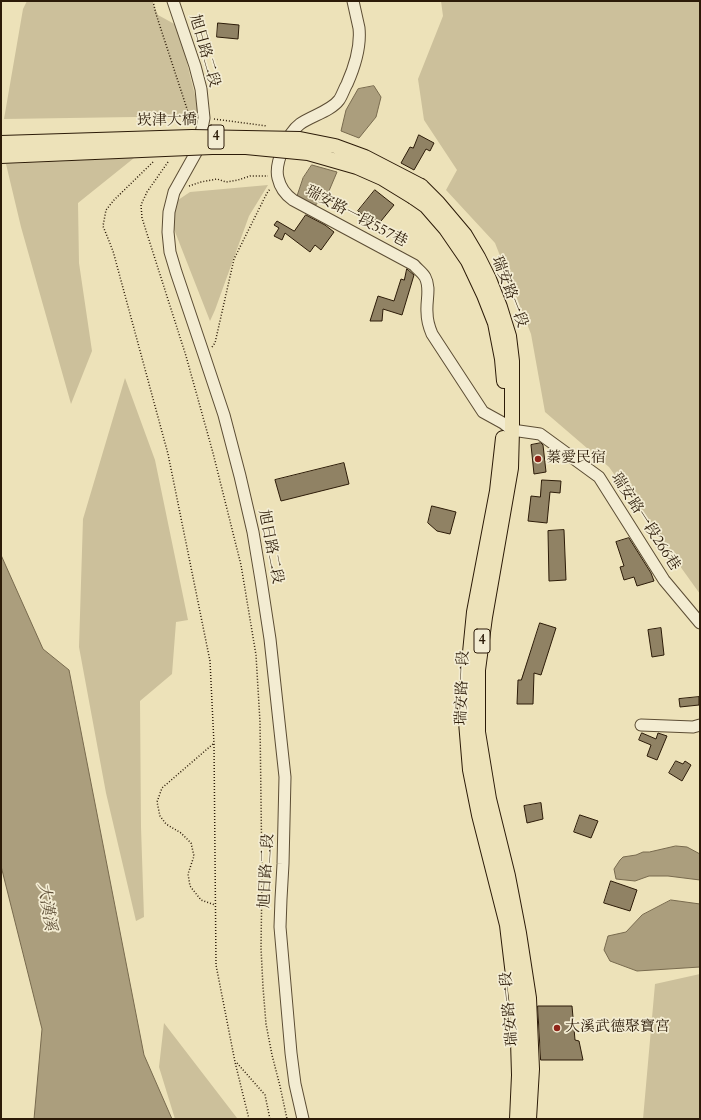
<!DOCTYPE html>
<meta charset="utf-8">
<style>
body{margin:0}
#map{position:relative;width:701px;height:1120px;overflow:hidden;background:#ede2b9;font-family:Cardo,serif}
canvas{display:block}
.frame{position:absolute;inset:0;border:2px solid #2c1b08;pointer-events:none}
</style>
<div id="map">
<canvas width="701" height="1120"></canvas>
<div class="frame"></div>
</div>
<script>
const ctx = document.querySelector('canvas').getContext('2d');
ctx.lineJoin = 'round';
function fillPath(path, color) {
  ctx.fillStyle = color;
  ctx.fill(path, 'evenodd');
}
function strokePath(path, color, width, dash) {
  ctx.strokeStyle = color;
  ctx.lineWidth = width;
  ctx.lineCap = dash ? 'butt' : 'round';
  ctx.setLineDash(dash || []);
  ctx.stroke(path);
}
function label(font, color, halo, rows, align = 'center') {
  ctx.font = font + ' Cardo,"Noto Serif TC",serif';
  ctx.lineWidth = 3.5;
  ctx.setLineDash([]);
  ctx.textBaseline = 'middle';
  ctx.strokeStyle = halo;
  ctx.fillStyle = color;
  for (const [text, x, y, turn = 0] of rows) {
    ctx.save();
    ctx.translate(x, y);
    ctx.rotate((+turn || 0) * Math.PI / 180);
    ctx.textAlign = isNaN(turn) ? turn : align;
    if (halo) ctx.strokeText(text, 0, 0);
    ctx.fillText(text, 0, 0);
    ctx.restore();
  }
}
fillPath(new Path2D(`
 M27,1H152L158,15L178,26L200,116L4,119L23,9Z
 M441,1H700V594L609,467L545,412L531,334L495,243L446,190L457,170L424,120L418,79L443,16Z
 M134,158L78,203L79,263L92,351L71,404L21,227L6,164Z
 M268,185L249,216L215,310L210,321L170,219L175,202L190,192Z
 M125,378L155,460L188,620L176,622L172,674L140,701L141,827L144,917L136,921L106,793L79,647L83,519Z
 M700,974V1119H643L655,984Z
 M164,1023L237,1118V1119H175L159,1067Z`), '#ccc09b');
const water = new Path2D(`
 M374,86L381,97L376,117L359,138L341,131L346,110L358,89Z
 M312,165L337,172L326,198L312,207L296,199L303,178Z
 M1,555L43,649L69,670L144,1055L172,1119H34L42,1029L1,866Z
 M676,846L687,847L700,854V880L668,876H649L635,881L616,879L614,869L620,860L623,857L636,855L643,852H649Z
 M671,900L700,904V967L637,971L610,961L604,950L608,936L626,932L642,915Z`);
fillPath(water, '#ab9e7d');
strokePath(water, '#786a4e', 1);
const building = new Path2D(`
 M218,23L239,25L238,39L217,37Z
 M419,135L434,143L430,151L426,149L414,170L401,163L410,147L413,148Z
 M375,190L394,205L377,226L358,211Z
 M306,215L325,225L334,232L321,250L315,245L310,252L285,233L282,240L274,236L279,228L274,225L277,221L294,231Z
 M407,269L414,275L402,315L383,309L382,321H370L378,296L394,301L401,279L404,280Z
 M541,443L543,445L546,472L534,474L531,445Z
 M344,463L349,484L281,501L275,480Z
 M542,480L561,481L560,493L550,492L547,523L528,521L531,496L540,497Z
 M432,506L456,512L450,534L437,531L428,523Z
 M564,530L566,580L549,581L548,531Z
 M629,538L651,573L654,581L637,586L634,577L624,580L620,567L624,566L616,542Z
 M540,623L556,628L541,675L534,673L533,704H517L518,680H521Z
 M661,628L664,655L652,657L648,630Z
 M699,697V705L680,707L679,699Z
 M642,733L656,739L658,733L667,736L657,760L647,756L651,745L639,740Z
 M676,761L683,764L685,761L691,765L682,781L669,773Z
 M541,803L543,819L527,823L524,806Z
 M580,815L598,821L591,838L574,832Z
 M611,881L637,890L630,911L604,903Z
 M538,1006H572L575,1040L579,1041L583,1060H541Z`);
fillPath(building, '#908264');
strokePath(building, '#2c1b08', 1);
const minor = new Path2D(`
 M173,1L195,66L201,89L204,118L198,149L174,192L169,212L168,232L170,252L176,272L204,355L224,415L240,476L253,532L261,580L270,639L285,777L283,864L281,899L280,927L291,1053L295,1084L303,1119
 M353,1C355,10 357,19 359,28C361,47 355,66 347,84C344,89 342,96 339,100C331,111 311,116 300,124C288,133 274,163 278,178C280,187 286,195 293,200L414,265C417,269 422,272 425,277C431,288 426,300 427,312C427,320 429,327 432,334L483,412L503,423L512,430L540,434L599,477L664,580L700,623
 M641,725L693,727L700,725`);
const major = new Path2D(`
 M421,186L438,203L465,235L478,257L489,279L500,307L509,336L512,361V430L511,468L485,617L478,670V732L489,799L508,876L519,933L529,998L532,1069L529,1119
 M413,197L426,206L446,229L468,261L484,295L495,323L502,359L504,381
 M503,438L502,447L497,491L474,612L467,683L466,722L470,770L479,815L507,925L512,967L517,1006L519,1075L517,1119`);
strokePath(minor, '#5c4d34', 13);
strokePath(major, '#2c1b08', 16);
strokePath(new Path2D(`
 M153,1L156,14L188,112V126
 M214,119L267,126
 M153,162L114,200L106,210L103,226L113,251L168,454L210,661L214,744L216,965L235,1062L249,1119
 M168,162L147,192L141,205L142,218L186,356L213,453L241,565L256,655L260,722L262,877L261,948L263,987L266,1024L272,1055L280,1086L287,1119
 M189,186L201,182L217,179L226,182L238,180L250,176H268
 M212,347L215,343L234,259L267,193L270,189
 M213,744L162,788L157,802L160,816L166,824L181,833L191,843L194,856L188,874L190,886L201,900L215,905
 M237,1063L265,1095L270,1119`), '#2c1b08', 1.5, [1, 2]);
strokePath(minor, '#f3ecd2', 11);
strokePath(major, '#ede2b9', 14);
const majorBridge = new Path2D(`
 M1,143L192,137L300,139L335,146L365,157L421,186
 M1,156L212,147H246L308,153L357,167L382,178L413,197`);
strokePath(majorBridge, '#2c1b08', 16, []);
strokePath(majorBridge, '#ede2b9', 14);
for (const [x, y, r, color] of [
 [538,459,4,"#8f2418"],
 [557,1028,4,"#8f2418"]
]) {
  const dot = new Path2D();
  dot.arc(x, y, r, 0, 2 * Math.PI);
  ctx.fillStyle = color;
  ctx.fill(dot);
  strokePath(dot, '#f3ecd2', 1.5);
}
for (const [x, y, w] of [
 [216,137,16],
 [482,641,16]
]) {
  const box = new Path2D();
  box.roundRect(x - w / 2, y - 12, w, 24, 3);
  ctx.fillStyle = '#f3ecd2';
  ctx.fill(box);
  strokePath(box, '#2c1b08', 1);
}
label('bold 14px', '#2c1b08', null, [
 ["4",216,137],
 ["4",482,641]
]);
label('15px', '#2c1b08', '#f3ecd2', [
 ["旭日路二段",204,51,74],
 ["崁津大橋",167,121,-1],
 ["瑞安路一段557巷",356,217,28],
 ["瑞安路一段",509,292,69],
 ["瑞安路一段266巷",645,522,57],
 ["旭日路二段",270,547,79],
 ["瑞安路一段",463,688,-88],
 ["旭日路二段",267,871,-87],
 ["瑞安路一段",510,1009,-95]
]);
label('15px', '#2c1b08', '#f3ecd2', [
 ["蓁愛民宿",546,459],
 ["大溪武德聚寶宮",565,1028]
], 'left');
label('italic 16px', '#5f4f37', '#f3ecd2', [
 ["大漢溪",46,907,81]
]);
</script>
